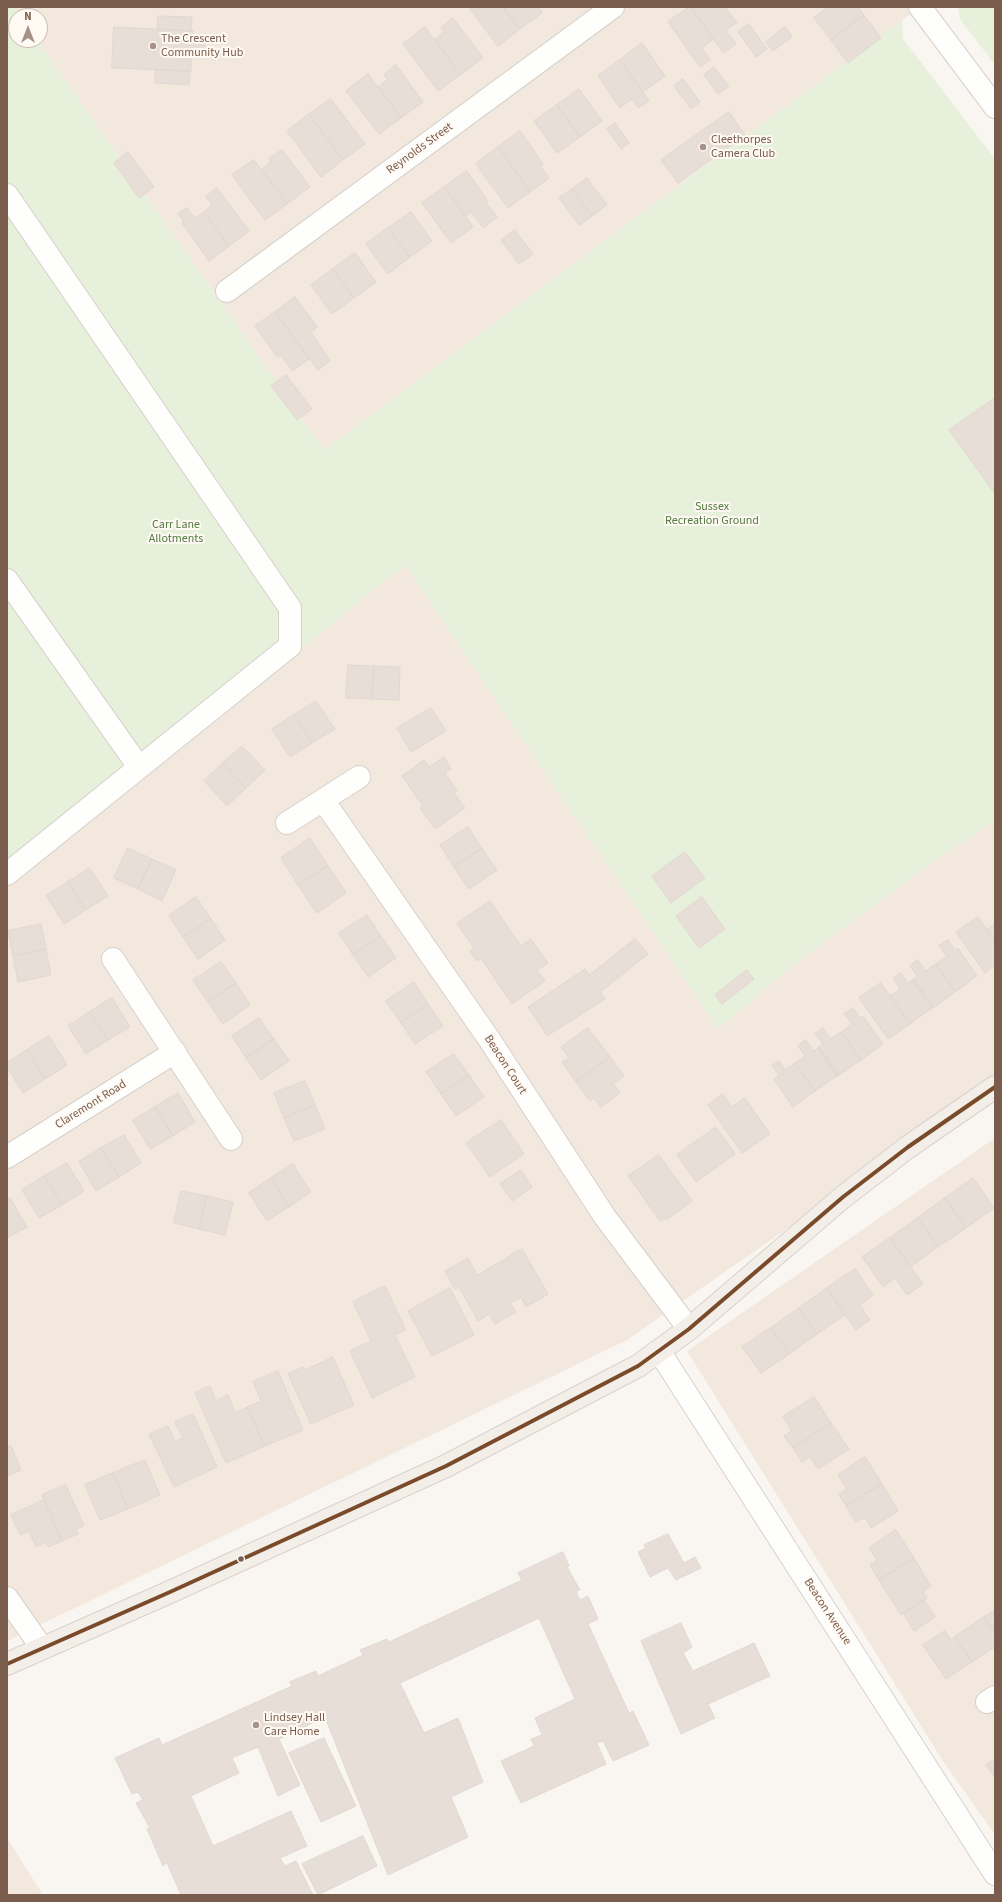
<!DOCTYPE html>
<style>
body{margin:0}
#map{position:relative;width:1002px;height:1902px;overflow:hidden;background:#f9f5f0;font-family:"Source Sans 3",sans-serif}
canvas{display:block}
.frame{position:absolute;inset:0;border:8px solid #7a5c4d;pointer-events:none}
.north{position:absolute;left:8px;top:8px;width:40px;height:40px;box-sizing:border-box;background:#fffaf3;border:1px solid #cabbb1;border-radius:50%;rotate:0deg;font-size:11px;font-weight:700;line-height:16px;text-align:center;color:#7a5c4d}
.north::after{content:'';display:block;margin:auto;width:14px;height:18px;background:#a69286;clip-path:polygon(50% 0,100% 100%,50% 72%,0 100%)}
</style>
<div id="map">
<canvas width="1002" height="1902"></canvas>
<div class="frame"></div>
<div class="north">N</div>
</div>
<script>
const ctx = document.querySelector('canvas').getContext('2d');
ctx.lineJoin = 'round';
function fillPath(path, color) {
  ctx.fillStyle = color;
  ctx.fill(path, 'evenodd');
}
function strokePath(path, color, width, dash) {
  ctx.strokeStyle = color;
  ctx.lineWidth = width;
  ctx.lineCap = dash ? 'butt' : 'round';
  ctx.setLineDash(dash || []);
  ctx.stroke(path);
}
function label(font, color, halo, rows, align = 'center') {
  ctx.font = font + ' "Source Sans 3",sans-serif';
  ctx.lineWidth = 4;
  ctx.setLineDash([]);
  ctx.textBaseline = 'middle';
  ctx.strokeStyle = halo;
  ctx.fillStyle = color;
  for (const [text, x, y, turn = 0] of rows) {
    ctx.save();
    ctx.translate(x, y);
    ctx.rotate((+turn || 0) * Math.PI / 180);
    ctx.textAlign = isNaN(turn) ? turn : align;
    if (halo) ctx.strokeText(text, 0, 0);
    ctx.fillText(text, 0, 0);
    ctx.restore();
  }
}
fillPath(new Path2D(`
 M13,7H920L324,450L37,40H40V16H20Z
 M405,565L718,1029L801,959L934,861L995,821V1084L627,1340L7,1641V885Z
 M995,1138V1835L943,1761L687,1351Z
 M7,1838L43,1895H7Z`), '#f2e8de');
fillPath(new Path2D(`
 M7,7H13L20,16H16V40H37L324,450L902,20L903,39L995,159V821L934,861L801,959L718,1029L405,565L7,885Z
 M958,7H995V65L960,19Z`), '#e7f0db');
const building = new Path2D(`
 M469,7H503L520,29L498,46Z
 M503,7H538L542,13L520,29Z
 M689,7H691L714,39L702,48L710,60L700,67L668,22Z
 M691,7H725L737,23L726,30L736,44L724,53Z
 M829,7H858L864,15L831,40L814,18Z
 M864,15L881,38L848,63L831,40Z
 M158,16L192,17L191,31L158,29Z
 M453,18L483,58L460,75L435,39L444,32L441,28Z
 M749,24L767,49L756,57L738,32Z
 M114,27L193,31L192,43L205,44L204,58L191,57V71L112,68Z
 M425,27L460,75L438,91L403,44Z
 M785,27L792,37L773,51L766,42Z
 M642,43L665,76L643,92L620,60Z
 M620,60L649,101L638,108L632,99L620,108L598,76Z
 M396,65L423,102L401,118L378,87L388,79L384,75Z
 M714,67L729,86L718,94L704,75Z
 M156,70L190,71L189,85L155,83Z
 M368,74L401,118L379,134L346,91Z
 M683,79L700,102L691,109L674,86Z
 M579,89L602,121L580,137L557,105Z
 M331,99L365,144L343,160L309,114Z
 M557,105L580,137L557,153L534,121Z
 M729,112L745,135L678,183L661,160Z
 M309,114L343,160L321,177L287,131Z
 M615,123L629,143L621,149L607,129Z
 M520,131L543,164L540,166L549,178L530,192L498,147Z
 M498,147L530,192L508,208L476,164Z
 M282,150L310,187L287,204L262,169L271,162L269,159Z
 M128,152L154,187L139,198L114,163Z
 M254,160L287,204L265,220L232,175Z
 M467,171L488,201L486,202L497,217L483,228L472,212L466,216L444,187Z
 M587,178L607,205L592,216L572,189Z
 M444,187L473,227L451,243L422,203Z
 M217,188L249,231L229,246L204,212L212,205L206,197Z
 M572,189L592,216L579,225L559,198Z
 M187,208L195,218L204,212L229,246L209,261L182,223L184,221L178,214Z
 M411,212L432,241L410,257L388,228Z
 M388,228L410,257L388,274L366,244Z
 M515,230L533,254L519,264L501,240Z
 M355,253L376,282L354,298L333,269Z
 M333,269L354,298L332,314L311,285Z
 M295,297L317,327L311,332L330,361L318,370L275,312Z
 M275,312L309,359L292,371L281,355L277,357L255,326Z
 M286,375L312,409L297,420L271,386Z
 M995,398V494L949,430Z
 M348,665L374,666L372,699L346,698Z
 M374,666L400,667L399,700L372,699Z
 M316,701L335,729L312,743L294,715Z
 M431,708L446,731L411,752L397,728Z
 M294,715L312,743L290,757L272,729Z
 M242,746L265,770L246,788L223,763Z
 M444,757L451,769L445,773L457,791L454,793L465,808L435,829L420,808L423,806L402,776L424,760L429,767Z
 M223,763L246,788L227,806L204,781Z
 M468,827L482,848L454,867L440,845Z
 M310,838L328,866L298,885L281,858Z
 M128,848L152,859L138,889L114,878Z
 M482,848L497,870L469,889L454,867Z
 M685,852L705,878L671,903L652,876Z
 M152,859L176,870L162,901L138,889Z
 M328,866L346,893L317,913L298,885Z
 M90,868L108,896L86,910L68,882Z
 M68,882L86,910L64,924L46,896Z
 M196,897L211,919L183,937L169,916Z
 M702,897L725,929L699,948L676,916Z
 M490,901L521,946L531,939L548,963L537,970L545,981L512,1004L481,958L477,961L470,951L474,948L457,924Z
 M367,915L381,936L353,955L339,933Z
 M978,917L995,941V965L985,973L956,932Z
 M211,919L225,940L198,959L183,937Z
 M41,924L46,949L13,956L8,931Z
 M995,924V941L987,930Z
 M381,936L396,958L368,977L353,955Z
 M635,939L648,954L600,992L605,999L547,1036L528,1007L585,969L589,975Z
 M948,940L955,950L958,948L977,976L955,992L936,964L947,956L939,946Z
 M46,949L51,975L18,982L13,956Z
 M918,960L925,971L936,964L955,992L934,1007L914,979L918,977L910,966Z
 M221,962L236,983L208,1002L193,980Z
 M747,970L754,979L722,1004L715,995Z
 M901,973L908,983L912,980L932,1008L910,1024L890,996L900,989L893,978Z
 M914,979L934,1007L932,1008L912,980Z
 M414,982L428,1004L401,1023L386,1001Z
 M236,983L250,1005L223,1024L208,1002Z
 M881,983L910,1024L888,1039L859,998Z
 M112,998L130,1027L108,1040L90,1012Z
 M428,1004L443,1026L415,1044L401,1023Z
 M853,1008L860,1018L863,1016L883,1044L861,1060L841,1032L852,1024L844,1014Z
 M90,1012L108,1040L86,1054L68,1026Z
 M259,1018L274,1039L246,1058L232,1036Z
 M588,1028L610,1057L576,1082L562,1062L569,1058L561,1047Z
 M823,1028L830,1039L841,1032L861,1060L839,1075L819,1047L823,1044L815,1034Z
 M49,1036L67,1065L45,1079L27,1050Z
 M274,1039L289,1061L261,1080L246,1058Z
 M806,1040L813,1051L818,1048L837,1076L815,1091L795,1063L805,1056L798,1046Z
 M819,1047L839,1075L837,1076L818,1048Z
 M27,1050L45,1079L23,1093L7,1067V1063Z
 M454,1054L469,1075L441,1094L426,1072Z
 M610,1057L624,1076L613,1084L620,1093L601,1107L594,1098L590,1101L576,1082Z
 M779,1061L785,1070L795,1063L815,1091L793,1107L774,1079L779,1075L772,1066Z
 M469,1075L484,1097L456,1116L441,1094Z
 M305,1081L315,1105L284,1118L274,1093Z
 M178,1093L195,1122L173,1136L155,1107Z
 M723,1094L732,1107L745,1098L770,1134L742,1153L708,1105Z
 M315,1105L325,1129L294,1141L284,1118Z
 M155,1107L173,1136L150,1149L133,1121Z
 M501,1120L524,1154L490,1177L466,1143Z
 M716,1127L735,1154L696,1182L677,1155Z
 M124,1135L141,1163L119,1177L101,1148Z
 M101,1148L119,1177L96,1191L79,1162Z
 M659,1155L692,1201L666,1220L665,1218L660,1221L628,1176Z
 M67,1163L84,1191L62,1205L44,1176Z
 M293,1164L311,1192L289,1207L271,1178Z
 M521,1170L532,1187L512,1201L500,1184Z
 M44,1176L62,1205L39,1218L22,1190Z
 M271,1178L289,1207L267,1221L249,1193Z
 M973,1178L994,1208L966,1228L945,1198Z
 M181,1191L207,1196L199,1229L174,1223Z
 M207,1196L233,1202L225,1235L199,1229Z
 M10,1198L27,1227L7,1238V1200Z
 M945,1198L966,1228L938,1247L918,1218Z
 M918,1218L938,1247L910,1267L890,1238Z
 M890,1238L923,1284L907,1295L895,1278L883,1287L862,1257Z
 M522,1249L548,1294L526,1307L521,1297L510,1303L516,1312L495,1324L489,1314L478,1321L459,1287L455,1289L445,1271L468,1258L477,1275Z
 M855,1269L873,1295L860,1305L870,1320L856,1330L827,1288Z
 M385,1286L406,1330L395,1335L415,1377L372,1398L350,1351L371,1341L353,1302Z
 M450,1288L474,1335L432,1356L408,1311Z
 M827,1288L845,1315L817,1334L799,1308Z
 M799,1308L817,1334L789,1354L771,1328Z
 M771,1328L789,1354L761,1373L742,1347Z
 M333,1357L354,1405L311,1424L288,1374L303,1367L305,1370Z
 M278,1371L303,1430L265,1446L247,1407L261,1401L253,1382Z
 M210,1386L216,1401L228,1395L235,1413L247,1407L265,1446L226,1463L195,1393Z
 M814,1397L831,1423L793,1448L784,1436L792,1431L783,1417Z
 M193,1414L217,1467L174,1487L149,1434L168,1426L175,1441L183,1438L175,1422Z
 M831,1423L849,1449L818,1469L810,1457L802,1462L793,1448Z
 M11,1446L21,1470L7,1476V1448Z
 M865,1457L882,1484L846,1506L839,1494L847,1489L838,1475Z
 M145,1460L160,1495L128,1509L113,1473Z
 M113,1473L128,1509L100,1520L85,1485Z
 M882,1484L898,1511L871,1528L865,1517L856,1522L846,1506Z
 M66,1485L84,1526L76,1529L78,1534L62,1541L42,1495Z
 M44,1500L62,1541L48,1547L46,1542L36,1547L29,1531L20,1535L11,1515Z
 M896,1530L914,1558L879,1580L870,1565L877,1560L869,1548Z
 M668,1534L684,1563L695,1557L701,1568L676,1580L668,1568L650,1577L638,1552L646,1548L644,1545Z
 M563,1552L569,1566L567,1567L580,1590L576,1591L580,1600L588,1596L598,1619L588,1624L629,1713L633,1711L649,1745L613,1761L603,1741L597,1743L606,1764L521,1803L501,1761L534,1746L531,1739L542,1735L535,1718L575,1699L539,1618L400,1683L424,1733L458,1718L483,1782L451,1797L468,1837L388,1875L325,1717L279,1739L300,1785L278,1796L258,1747L232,1758L239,1773L191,1796L213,1846L291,1811L307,1846L280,1858L285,1866L296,1861L313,1895H181L167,1863L163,1866L147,1829L150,1828L136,1803L143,1800L138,1792L132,1794L115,1758L159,1738L162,1745L292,1686L289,1682L316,1671L318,1676L363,1655L360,1650L387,1639L389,1642L522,1580L518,1573Z
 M914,1558L931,1586L923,1592L927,1598L901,1615L879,1580Z
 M924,1600L935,1617L914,1631L903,1613Z
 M995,1610V1633L984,1617Z
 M984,1617L995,1633V1647L972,1662L955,1637Z
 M681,1623L692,1647L683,1653L693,1671L754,1643L770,1676L708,1704L715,1718L681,1734L641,1641Z
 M945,1631L951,1640L955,1637L972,1662L946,1679L923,1645Z
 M324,1738L356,1806L321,1822L289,1753Z
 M995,1759V1778L986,1765Z
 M363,1836L377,1866L318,1895L302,1864Z`);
fillPath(building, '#e6ded7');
strokePath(building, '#e2d8d2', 1);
const minor = new Path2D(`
 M920,7L995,107
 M7,195L290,608V646L7,874
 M227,291L613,7
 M7,580L139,767
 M323,800L489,1039L605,1217L689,1329
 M287,823L359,777
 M113,959L231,1139
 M7,1157L175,1052
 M659,1351L995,1874
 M7,1598L42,1648
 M987,1702L995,1697`);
const major = new Path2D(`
 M7,1664L170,1592L446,1466L638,1366L689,1329L843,1197L908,1147L995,1087`);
strokePath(minor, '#d7d1cb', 24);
strokePath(major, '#dad1cc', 24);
strokePath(minor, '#fefefd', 22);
strokePath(major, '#f3eee8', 22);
strokePath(new Path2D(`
 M7,1664L170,1592L446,1466L638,1366L689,1329L843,1197L908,1147L995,1087`), '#7a4b2a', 4);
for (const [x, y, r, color] of [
 [153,46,4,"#a69286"],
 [703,147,4,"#a69286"],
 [241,1559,3.5,"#7a5c4d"],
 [256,1725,4,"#a69286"]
]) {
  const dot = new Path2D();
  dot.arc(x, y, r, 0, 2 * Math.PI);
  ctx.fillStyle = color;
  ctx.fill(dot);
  strokePath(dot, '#fffaf3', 1.5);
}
label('12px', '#7a5c4d', '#fffaf3', [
 ["The Crescent",161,39],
 ["Community Hub",161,53],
 ["Cleethorpes",711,140],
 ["Camera Club",711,154],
 ["Lindsey Hall",264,1718],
 ["Care Home",264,1732]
], 'left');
label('12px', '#7a5c4d', '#fffaf3', [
 ["Reynolds Street",420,149,-36],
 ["Beacon Court",505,1065,57],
 ["Claremont Road",91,1105,-32],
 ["Beacon Avenue",827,1612,57]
]);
label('12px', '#537a41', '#fffaf3', [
 ["Sussex",712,507],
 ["Recreation Ground",712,521],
 ["Carr Lane",176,525],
 ["Allotments",176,539]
]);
</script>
